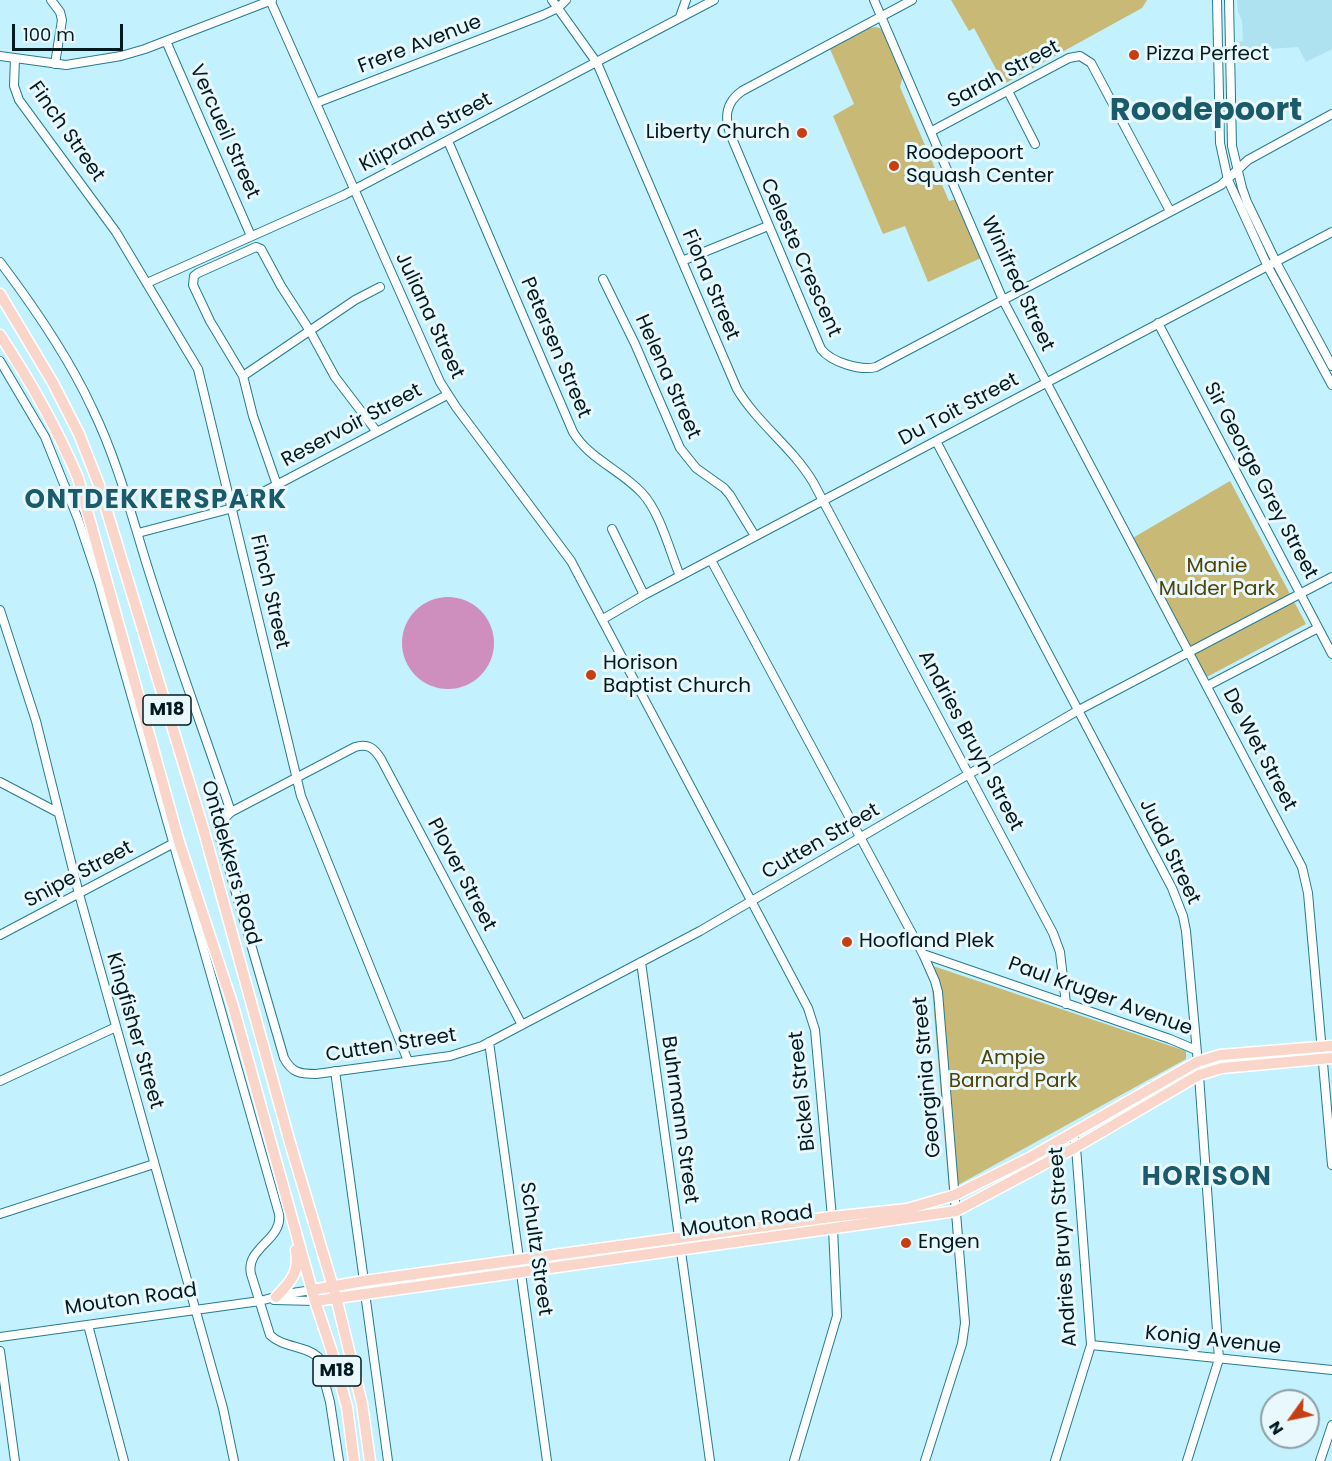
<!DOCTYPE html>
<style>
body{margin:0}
#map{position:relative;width:1332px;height:1461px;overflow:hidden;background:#c3f1fe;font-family:Poppins,sans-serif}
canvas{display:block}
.north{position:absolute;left:1260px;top:1389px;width:60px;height:60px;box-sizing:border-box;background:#e9f8fd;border:2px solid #8c9fa5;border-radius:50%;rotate:237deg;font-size:16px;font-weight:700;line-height:24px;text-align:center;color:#011a20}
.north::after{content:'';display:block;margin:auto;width:21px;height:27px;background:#c73f11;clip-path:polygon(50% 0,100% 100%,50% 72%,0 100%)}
.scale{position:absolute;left:12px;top:24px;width:111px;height:27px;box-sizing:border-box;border:3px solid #011a20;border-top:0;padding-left:8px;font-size:18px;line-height:21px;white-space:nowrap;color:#011a20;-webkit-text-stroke:4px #e9f8fd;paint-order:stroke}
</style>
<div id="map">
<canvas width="1332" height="1461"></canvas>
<div class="north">N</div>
<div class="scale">100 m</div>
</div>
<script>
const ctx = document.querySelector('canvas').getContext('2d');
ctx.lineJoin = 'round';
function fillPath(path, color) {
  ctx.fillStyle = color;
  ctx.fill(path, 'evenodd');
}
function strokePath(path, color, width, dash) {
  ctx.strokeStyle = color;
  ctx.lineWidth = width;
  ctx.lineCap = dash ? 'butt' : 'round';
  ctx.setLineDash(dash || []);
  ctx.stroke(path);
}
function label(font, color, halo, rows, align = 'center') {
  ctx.font = font + ' Poppins,sans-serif';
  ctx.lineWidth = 6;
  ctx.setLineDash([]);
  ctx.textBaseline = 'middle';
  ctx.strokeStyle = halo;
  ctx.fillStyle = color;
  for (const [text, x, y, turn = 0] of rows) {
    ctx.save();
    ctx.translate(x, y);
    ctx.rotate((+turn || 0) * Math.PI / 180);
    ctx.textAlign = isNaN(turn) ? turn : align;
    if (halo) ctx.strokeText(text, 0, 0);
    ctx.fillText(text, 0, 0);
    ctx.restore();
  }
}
fillPath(new Path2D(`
 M1237,0H1332V49L1306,62L1298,47L1238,51L1237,42L1243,41L1242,21L1238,12Z`), '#afe2f0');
fillPath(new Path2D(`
 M951,0H1147L1142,8L1004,84L974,28L969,31Z
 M876,27L882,29L903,76L900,87L949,201L957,199L981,258L928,282L905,226L883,234L833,116L854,104L830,49L870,28Z
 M1230,481L1306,624L1205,678L1131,539Z
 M930,965L1186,1051V1059L949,1190Z`), '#c8b977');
fillPath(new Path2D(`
 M402 643a46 46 0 1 1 92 0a46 46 0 1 1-92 0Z`), '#ce8fbe');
const minor = new Path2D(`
 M51,0L60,12L62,20L55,64
 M270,0L440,382L456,407L571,561L808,1008L815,1030L833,1228L837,1316L794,1461
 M552,0L597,63L737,389C758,424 792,447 813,482L1053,933L1060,952L1066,1004
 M874,0L1003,300L1302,867L1308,893L1332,1165
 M912,0L742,91C725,103 724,118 731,136L821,349C831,362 860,371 876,367L1221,185L1248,160L1332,114
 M1217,0L1220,143L1228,180L1268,267L1332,385
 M1229,0L1232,146L1242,188L1247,202L1276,262L1332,366
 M680,17L686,0
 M166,41L251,236
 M0,56L66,65L121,56L145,49L272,0
 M15,58L14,86L19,100L116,232L198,369L301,796L408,1061
 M1008,91L1035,144
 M316,103L543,15L558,8L566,0
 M932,131L1069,58L1080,56L1091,63L1170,211
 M448,141L573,432C589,459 621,470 642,493C660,512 670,552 680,576
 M682,261L768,226
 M0,262C34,307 68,356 92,408C116,457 130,510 146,562C172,646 203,729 231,812
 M603,279L635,344L680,448L696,468L724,488L730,495L755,536
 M147,283L344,195L714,0
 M1158,323L1332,654
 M0,361L45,437L78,519L99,582L279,1214C283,1240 245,1248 251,1274L270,1335C283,1348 305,1345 318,1357L330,1402L339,1461
 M243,376L355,300L380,287
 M936,441L1172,888L1183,916L1186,931L1199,1075L1219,1359L1187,1461
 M277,485L253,416L243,376L210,321L193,285L194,276L198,273L256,247L261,249L281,286L310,331L335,377L377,432
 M612,529L644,595
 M138,533L233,508L447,395
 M711,560L923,954L935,981L938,992L965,1323L962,1344L925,1461
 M0,610L36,721L79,894L223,1408L234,1461
 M603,619L644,595L1332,232
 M1207,686L1318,628
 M0,782L59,813
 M0,935L174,843
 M923,954L1170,1039L1196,1050
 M641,962L710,1461
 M522,1025L381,759C374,748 368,743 355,747L231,812C222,819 219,827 220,838L284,1058C292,1073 300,1074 316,1074L450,1056L482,1046L700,931L1077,711L1332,577
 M489,1042L547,1461
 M335,1071L364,1281
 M0,1081L116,1027
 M0,1214L154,1164
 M365,1293L388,1461
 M274,1300L315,1301
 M88,1325L124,1461
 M0,1337L260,1301L286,1294L312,1290
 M1091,1345L1332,1370
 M0,1351L15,1461
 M1055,1461L1091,1345L1076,1147L1073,1133
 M1320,1461L1332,1425`);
const major = new Path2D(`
 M0,294L53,383L79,434L99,485L203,828L290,1143L336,1297L362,1404L370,1461
 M0,335C31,382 56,426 78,478L179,842L233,1006L315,1301L332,1352L347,1407L354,1461
 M312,1290L364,1281L831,1217L907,1209L955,1195L1031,1157L1197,1062L1220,1055L1332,1046
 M276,1297C291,1282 300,1271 296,1250
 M315,1301L956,1211L1076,1147L1199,1075L1222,1068L1332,1058`);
strokePath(minor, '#257c90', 10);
strokePath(major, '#fff', 13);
strokePath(minor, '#fff', 8);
strokePath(major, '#fad5ca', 10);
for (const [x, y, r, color] of [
 [1134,55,6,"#c73f11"],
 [802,133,6,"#c73f11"],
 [894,166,6,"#c73f11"],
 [591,675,6,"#c73f11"],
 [847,942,6,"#c73f11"],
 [906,1243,6,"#c73f11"]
]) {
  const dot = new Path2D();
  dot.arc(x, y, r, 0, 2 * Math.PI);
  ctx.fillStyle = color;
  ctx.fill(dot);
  strokePath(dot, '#e9f8fd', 2);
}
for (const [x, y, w] of [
 [167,710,48],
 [337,1371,48]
]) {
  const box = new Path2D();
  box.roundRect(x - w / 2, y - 15, w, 30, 4.5);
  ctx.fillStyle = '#e9f8fd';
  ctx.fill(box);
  strokePath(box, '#011a20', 1.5);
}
label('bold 18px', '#011a20', null, [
 ["M18",167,710],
 ["M18",337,1371]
]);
label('20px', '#011a20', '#e9f8fd', [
 ["Frere Avenue",420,45,-21],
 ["Sarah Street",1004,75,-28],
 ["Finch Street",66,132,55],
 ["Vercueil Street",224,132,66],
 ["Kliprand Street",426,133,-28],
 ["Celeste Crescent",800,258,66],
 ["Winifred Street",1017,284,65],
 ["Fiona Street",710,285,67],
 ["Juliana Street",429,316,65],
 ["Petersen Street",555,348,67],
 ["Helena Street",667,377,66],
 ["Du Toit Street",959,410,-28],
 ["Reservoir Street",352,426,-28],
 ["Sir George Grey Street",1260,481,62],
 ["Finch Street",269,592,77],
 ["Andries Bruyn Street",970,741,62],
 ["De Wet Street",1259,750,62],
 ["Cutten Street",821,842,-30],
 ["Judd Street",1169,852,64],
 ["Ontdekkers Road",230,863,74],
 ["Snipe Street",79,875,-28],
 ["Plover Street",461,875,62],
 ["Paul Kruger Avenue",1100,997,20],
 ["Kingfisher Street",134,1031,74],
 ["Cutten Street",391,1046,-9],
 ["Georginia Street",928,1077,-95],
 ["Bickel Street",803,1091,-96],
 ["Buhrmann Street",679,1120,82],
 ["Mouton Road",747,1222,-8],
 ["Andries Bruyn Street",1064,1247,-94],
 ["Schultz Street",535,1249,82],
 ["Mouton Road",131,1300,-8],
 ["Konig Avenue",1213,1341,6]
]);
label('20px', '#011a20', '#e9f8fd', [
 ["Pizza Perfect",1146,55],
 ["Liberty Church",790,133,"right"],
 ["Roodepoort",906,154],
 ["Squash Center",906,177],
 ["Horison",603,664],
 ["Baptist Church",603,687],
 ["Hoofland Plek",859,942],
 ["Engen",918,1243]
], 'left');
label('20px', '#4f4305', '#e9f8fd', [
 ["Manie",1217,567],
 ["Mulder Park",1217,590],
 ["Ampie",1013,1059],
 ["Barnard Park",1013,1082]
]);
ctx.letterSpacing = '1.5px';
label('bold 26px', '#1a5b6b', '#e9f8fd', [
 ["ONTDEKKERSPARK",156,501],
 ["HORISON",1207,1178]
]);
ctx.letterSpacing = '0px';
label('bold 32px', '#1a5b6b', '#e9f8fd', [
 ["Roodepoort",1206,112]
]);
</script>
